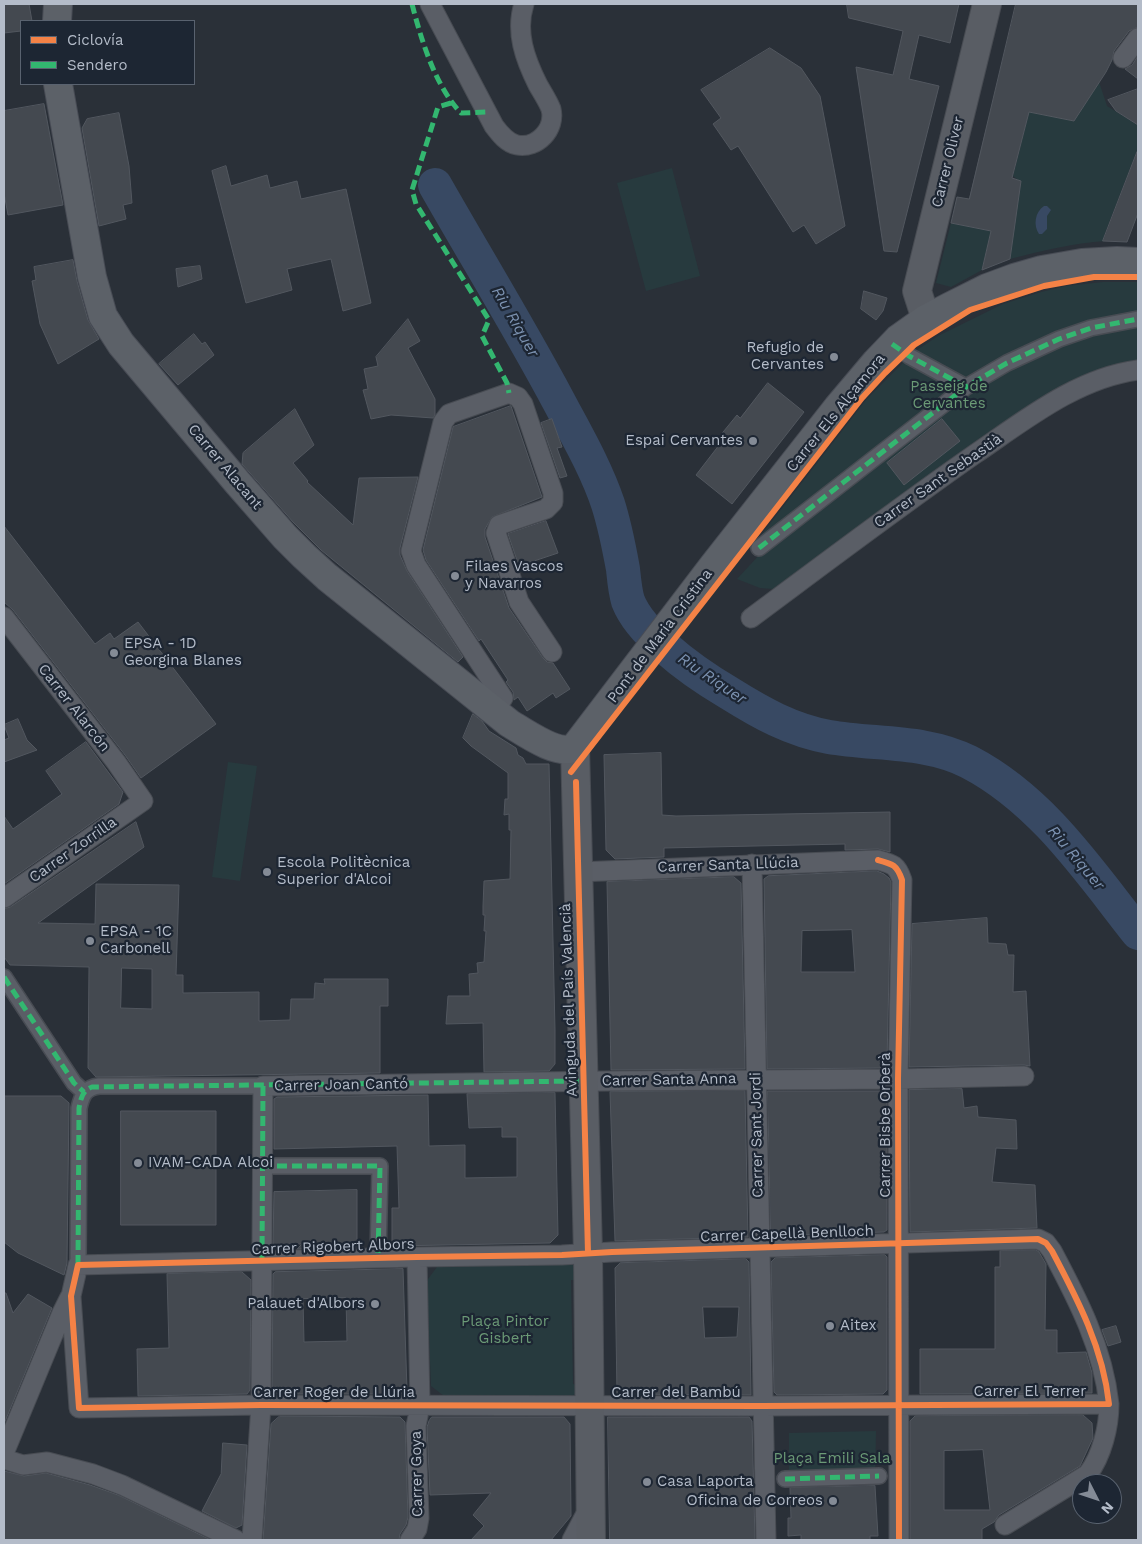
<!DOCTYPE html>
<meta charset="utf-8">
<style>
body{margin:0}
#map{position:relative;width:1142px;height:1544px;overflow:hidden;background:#2a3038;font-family:"Work Sans",sans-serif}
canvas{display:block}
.frame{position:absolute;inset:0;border:5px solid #b4bcc9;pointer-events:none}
.legend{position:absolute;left:20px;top:20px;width:175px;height:65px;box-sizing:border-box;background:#1d2633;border:1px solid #59626f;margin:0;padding:6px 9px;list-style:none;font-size:15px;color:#b4bcc9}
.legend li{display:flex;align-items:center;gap:10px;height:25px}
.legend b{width:25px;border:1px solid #59626f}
.north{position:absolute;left:1072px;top:1474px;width:50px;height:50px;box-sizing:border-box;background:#1d2633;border:1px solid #59626f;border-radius:50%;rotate:131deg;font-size:14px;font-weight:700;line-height:20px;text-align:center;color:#b4bcc9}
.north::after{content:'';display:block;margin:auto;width:18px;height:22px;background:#848b96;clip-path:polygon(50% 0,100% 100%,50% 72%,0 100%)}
</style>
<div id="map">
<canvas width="1142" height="1544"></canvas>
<div class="frame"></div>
<ul class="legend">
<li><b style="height:6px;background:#f48246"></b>Ciclovía</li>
<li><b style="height:6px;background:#33b770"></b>Sendero</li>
</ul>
<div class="north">N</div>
</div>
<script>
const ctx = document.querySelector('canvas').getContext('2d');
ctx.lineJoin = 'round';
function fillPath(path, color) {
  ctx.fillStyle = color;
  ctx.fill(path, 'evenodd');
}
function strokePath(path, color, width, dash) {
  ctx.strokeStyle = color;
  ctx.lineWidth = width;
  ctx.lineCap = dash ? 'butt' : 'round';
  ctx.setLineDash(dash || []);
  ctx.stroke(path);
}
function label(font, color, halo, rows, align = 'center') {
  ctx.font = font + ' "Work Sans",sans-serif';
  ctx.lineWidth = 4.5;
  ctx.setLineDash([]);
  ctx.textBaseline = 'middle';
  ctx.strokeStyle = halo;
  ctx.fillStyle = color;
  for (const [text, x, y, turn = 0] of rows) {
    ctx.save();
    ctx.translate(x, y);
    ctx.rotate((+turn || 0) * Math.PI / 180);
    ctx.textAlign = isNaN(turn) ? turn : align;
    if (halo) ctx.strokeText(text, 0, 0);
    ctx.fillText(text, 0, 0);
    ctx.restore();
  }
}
fillPath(new Path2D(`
 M1099,82L1107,106L1138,125V148L1104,236L1106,241C1073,243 1042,251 1010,259L1018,180L1013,176L1029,112L1074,121Z
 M672,168L700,276L646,291L617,183Z
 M951,223L991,230L982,270L951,287L936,283Z
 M1103,282H1138V361L1113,366L921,482L773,589L760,588L737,579L762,552L755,543L866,400L914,352L938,336L1003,304L1041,292L1066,286Z
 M228,762L257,766L240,881L212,877Z
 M569,1262L575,1266L576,1280H571L573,1384L579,1385C578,1391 577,1394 571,1396H444L431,1386L427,1283L428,1279L437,1267Z
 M876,1431L875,1484L789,1485V1433Z`), '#273a3e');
fillPath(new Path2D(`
 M1044,206H1047L1051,210L1047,216V229L1042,234H1039C1033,225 1035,212 1044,206Z`), '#384963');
strokePath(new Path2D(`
 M435,185C476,257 519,327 558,400C576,434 596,468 608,504C615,526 619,547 623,569C624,579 625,591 628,601C635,619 652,636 666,648C685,665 707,680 729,693C761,713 791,730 829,737C875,745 926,740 969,762C1042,800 1089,871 1138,933`), '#384963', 34);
const building = new Path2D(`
 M4,4H29L32,21H21V31L4,33Z
 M847,4H959L950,43L919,35L909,79L939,86L897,252L884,251L856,67L893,75L903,31L849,18Z
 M1016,4H1138V27L1129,31L1114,51L1112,60L1106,72L1074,121L1029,112L1012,178L1021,181L1010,259L982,270L991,231L951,223L957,197L969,199Z
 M770,48L801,68L820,96L845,226L816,244L804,225L793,232L738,146L731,150L713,124L721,118L701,90Z
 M1138,56V79L1125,69L1132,65Z
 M1138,89V125L1116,111L1108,100Z
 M44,104L63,205L8,215L4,193V111Z
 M119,113L129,166L132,203L123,205L126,219L99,226L82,128L87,119Z
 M1137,152L1138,213L1127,242L1103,241Z
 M226,166L231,186L267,175L270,188L297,181L301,199L346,189L371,303L343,311L331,259L287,269L292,290L246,303L212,171Z
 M73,260L77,281L88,320L99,339L58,364L40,324L32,281L36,280L34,267Z
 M200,266L202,279L178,287L176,269Z
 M864,291L887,298L883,311L876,320L861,309Z
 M408,319L420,341L408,348L435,399V415L433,418L391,415L371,419L363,390L368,389L364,369L378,366L376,357Z
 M194,334L202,344L205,342L214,355L178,385L159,364Z
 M768,383L804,412L732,504L696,475L723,440L719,437L737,415L740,418Z
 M511,406L542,497L492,517L485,529V537L509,608L543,658L547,662L553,663L570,689L556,698L553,693L527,711L518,697L514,700L513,692L506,682L508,680L481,639L479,641L426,560L423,550L453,427Z
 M295,409L314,445L293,463L308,481L307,482L353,525L359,478L418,477L400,548V555L407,571L463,657L458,662L321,550L293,522L242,464L243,453Z
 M552,419L562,447L557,448L567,476L560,478L541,423Z
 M942,419L960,441L904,485L887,463Z
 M546,521L558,553L519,566L508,534Z
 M4,526L95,644L110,633L114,639L138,622L216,724L141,778L125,755L13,610L4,602Z
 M473,714L482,721L489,731L516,748L518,755L523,758L526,764H549L555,1030V1064L549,1071L484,1072L483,1023L446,1024L448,996H470L469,974L478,973L477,963L484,962L486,931H484L485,915H483V906L484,881L510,879L511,830H509V814L504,815L505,799H508V773L471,746L463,738Z
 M18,719L27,740L37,750L4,762V740L9,738L4,725Z
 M86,742L123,792L119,804L4,884V816L13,829L62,794L46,771Z
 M661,753L662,815L676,816L890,812V852L878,849L845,850V844L664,848V857L615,859L606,850L604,755Z
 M136,822L144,847L38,923L95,924L96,884L179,885L176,975H183V993L259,992V1021L290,1020L291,999H314L315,983L325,984L324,979H388V1006H380V1073L96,1077L88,1068L89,967L10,965L4,957V909L10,907ZM122,968L152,969V1009L121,1008Z
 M877,871L884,874L889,878L891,882L887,1062L882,1068L767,1069L764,879L768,876ZM852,930L855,972H801L802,931Z
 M734,877L741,883L745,1069L611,1070L607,882Z
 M987,918L988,943L1006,944L1008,955H1014L1013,992L1026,991L1030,1066L1024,1065L909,1067L912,924Z
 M962,1089L964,1108L977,1106L978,1117L1016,1120L1017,1149L996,1148L992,1182L1035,1185L1037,1228L910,1232L909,1090Z
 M745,1091L748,1237L615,1241L610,1092Z
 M768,1091H887V1230L884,1232L771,1236Z
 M555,1093L558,1235L550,1243L392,1246V1208H399L397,1146L274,1149V1099L277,1097L428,1095L429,1146L465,1145V1178L517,1177V1137H502V1127L469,1128L467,1094Z
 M4,1096H61L69,1103L67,1263L64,1275L18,1253L4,1242Z
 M121,1111H216V1225H121Z
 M357,1190V1247L297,1249L302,1244H273L274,1192Z
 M1036,1250L1039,1252L1046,1264L1045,1330H1057V1353L1086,1352L1092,1373V1393L920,1394V1349H995V1267H1000V1251Z
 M885,1255L887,1257V1390L883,1394L777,1395L774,1392L771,1262L775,1258Z
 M746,1259L749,1262L751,1395L617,1394L615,1268L620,1263ZM703,1307H739L737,1337L705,1338Z
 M403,1269L407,1390L403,1394H275L272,1392L273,1274L275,1272ZM346,1298L347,1341L304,1342L303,1299Z
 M242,1272L251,1280L250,1390L247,1394L138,1396L137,1349L169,1348L167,1274Z
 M4,1293H6L13,1313L28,1294L52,1308L4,1424Z
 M1116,1326L1121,1342L1108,1346L1102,1330Z
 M1083,1415L1092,1423L1093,1438L1080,1466L999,1515L994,1522L982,1529V1540H910V1421L915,1416ZM983,1450L990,1510H944V1451Z
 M280,1416L400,1417L405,1422L408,1517L406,1525L400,1534L399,1540H263L271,1424Z
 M432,1417H564L570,1424L571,1516L551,1540H471L484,1526L473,1515L491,1493L430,1495L427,1427L429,1421Z
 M608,1417H749L752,1421L755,1540H610Z
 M223,1443L247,1445L242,1525L236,1528L202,1511L221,1474Z
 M4,1471L24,1476L46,1473L90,1485L118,1495L211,1540H4Z
 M875,1486L878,1536H870V1540H801V1535L788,1536V1518H791L790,1488Z`);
fillPath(building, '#444950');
strokePath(building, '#52575f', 1);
const pedestrian = new Path2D(`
 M892,344L909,356L966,387
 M759,548L966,387L1007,363L1059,339L1091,328L1138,319
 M4,977L74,1083L84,1092
 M262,1166H380L378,1258
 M78,1265L79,1108C82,1095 85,1088 99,1086H263
 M785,1479L879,1476`);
const minor = new Path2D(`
 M430,4L494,126C500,134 507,143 517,145C537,149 556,129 551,109C548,101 542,92 538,85C525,59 515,32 524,4
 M1123,58L1138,38
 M4,617L116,762L143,801L4,898
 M751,618C825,563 899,507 975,454C1025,420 1077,378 1138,370
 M493,711L503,698L416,565L411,551L443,422L449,414L509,393L518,397L523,404L553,493V502L546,509L499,525L496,533L519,602L552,652
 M752,864L766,1540
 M578,872L878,860C893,864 897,865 902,880L898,1079L899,1540
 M1038,1239L1046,1243L1052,1251C1078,1300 1103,1348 1109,1404L762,1406L261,1405L79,1408L71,1296L78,1265L417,1257L562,1255L612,1252Z
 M4,1453L62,1313L70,1297
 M4,1459L23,1465L47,1462L93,1474L122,1485L236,1540
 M1005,1525L1088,1474C1102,1455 1109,1427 1109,1404
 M252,1540L261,1405L263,1086L607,1081L898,1079L1024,1076
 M410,1540L417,1529L419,1518L416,1426L420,1406L417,1257
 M572,1540L588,1510`);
const secondary = new Path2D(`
 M926,319L917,291L987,4
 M575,747L588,1253L591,1540`);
const primary = new Path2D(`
 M57,21L58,4
 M58,84L92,277L103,316L121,344L237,482L285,537L304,556L327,577L509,723C524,732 559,757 575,747L713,566L838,407L876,362L898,339L926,319L949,307L987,288L1014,278L1042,270L1082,263L1117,261L1138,262`);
strokePath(pedestrian, '#484c53', 18);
strokePath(minor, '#484c53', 21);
strokePath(secondary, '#484c53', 30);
strokePath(primary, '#484c55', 30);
strokePath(pedestrian, '#5a5e66', 15);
strokePath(minor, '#5a5e66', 19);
strokePath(secondary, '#595d64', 28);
strokePath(primary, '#5c6168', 28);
strokePath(new Path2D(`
 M412,4C421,39 435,86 461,113L487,112
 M451,103L438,107L412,190L416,204L489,320L482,336L507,383L509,393
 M892,344L909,356L966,387
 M759,548L966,387L1007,363L1059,339L1091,328L1138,319
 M4,977L74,1083L84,1092
 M262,1166H380L378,1258
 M262,1261L263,1086
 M78,1265L79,1108C81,1098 82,1091 92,1087L584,1081
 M785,1479L879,1476`), '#33b770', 5, [10, 5]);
strokePath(new Path2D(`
 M571,772L862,398L885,373L914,345L970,310L1044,286L1094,277H1138
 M576,782L588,1253
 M878,860C893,864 897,865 902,880L898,1079L899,1540
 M1038,1239L1046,1243L1052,1251C1078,1300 1103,1348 1109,1404L762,1406L261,1405L79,1408L71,1296L78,1265L417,1257L562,1255L612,1252Z`), '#f48246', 6);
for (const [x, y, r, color] of [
 [834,357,5,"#848b96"],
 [753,441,5,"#848b96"],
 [455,576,5,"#848b96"],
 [114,653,5,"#848b96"],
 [267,872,5,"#848b96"],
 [90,941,5,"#848b96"],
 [138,1163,5,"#848b96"],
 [375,1304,5,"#848b96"],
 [830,1326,5,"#848b96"],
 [647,1482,5,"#848b96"],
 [833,1501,5,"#848b96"]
]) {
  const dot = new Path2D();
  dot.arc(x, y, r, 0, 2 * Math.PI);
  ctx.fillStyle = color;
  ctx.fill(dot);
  strokePath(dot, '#1d2633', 2);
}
label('15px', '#b4bcc9', '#1d2633', [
 ["Carrer Oliver",948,162,-76],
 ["Carrer Els Alçamora",836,413,-51],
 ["Carrer Alacant",225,467,50],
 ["Carrer Sant Sebastià",938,481,-35],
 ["Pont de Maria Cristina",660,636,-53],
 ["Carrer Alarcón",74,708,52],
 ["Carrer Zorrilla",73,850,-35],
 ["Carrer Santa Llúcia",728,865,-2],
 ["Avinguda del País Valencià",569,1000,-92],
 ["Carrer Santa Anna",669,1080,-1],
 ["Carrer Joan Cantó",341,1085,-1],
 ["Carrer Bisbe Orberà",886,1125,-90],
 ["Carrer Sant Jordi",757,1135,-91],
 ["Carrer Capellà Benlloch",787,1234,-2],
 ["Carrer Rigobert Albors",333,1247,-2],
 ["Carrer El Terrer",1030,1392],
 ["Carrer Roger de Llúria",334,1393],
 ["Carrer del Bambú",676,1393],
 ["Carrer Goya",417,1474,-91]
]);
label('15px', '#b4bcc9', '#1d2633', [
 ["Refugio de",824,348,"right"],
 ["Cervantes",824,365,"right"],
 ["Espai Cervantes",743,441,"right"],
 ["Filaes Vascos",465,567],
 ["y Navarros",465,584],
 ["EPSA - 1D",124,644],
 ["Georgina Blanes",124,661],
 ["Escola Politècnica",277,863],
 ["Superior d'Alcoi",277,880],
 ["EPSA - 1C",100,932],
 ["Carbonell",100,949],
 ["IVAM-CADA Alcoi",148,1163],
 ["Palauet d'Albors",365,1304,"right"],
 ["Aitex",840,1326],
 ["Casa Laporta",657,1482],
 ["Oficina de Correos",823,1501,"right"]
], 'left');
label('15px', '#6b9a76', '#1d2633', [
 ["Passeig de",949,387],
 ["Cervantes",949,404],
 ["Plaça Pintor",505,1322],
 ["Gisbert",505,1339],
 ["Plaça Emili Sala",832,1459]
]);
label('italic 16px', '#7c92b1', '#1d2633', [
 ["Riu Riquer",515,322,60],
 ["Riu Riquer",712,679,34],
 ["Riu Riquer",1076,858,50]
]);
</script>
